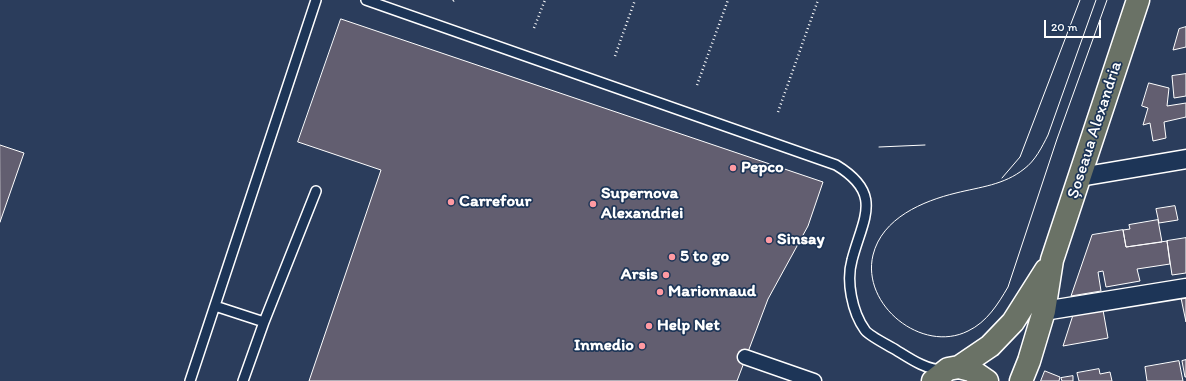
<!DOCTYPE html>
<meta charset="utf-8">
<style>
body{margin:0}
#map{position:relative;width:1186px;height:381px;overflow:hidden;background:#2b3d5c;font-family:Itim,sans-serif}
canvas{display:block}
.scale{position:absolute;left:1044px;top:20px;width:57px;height:18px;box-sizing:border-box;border:2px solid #fff;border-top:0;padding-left:5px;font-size:12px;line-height:14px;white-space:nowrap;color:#fff;-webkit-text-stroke:3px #1d3557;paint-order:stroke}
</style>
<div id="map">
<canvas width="1186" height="381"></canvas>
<div class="scale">20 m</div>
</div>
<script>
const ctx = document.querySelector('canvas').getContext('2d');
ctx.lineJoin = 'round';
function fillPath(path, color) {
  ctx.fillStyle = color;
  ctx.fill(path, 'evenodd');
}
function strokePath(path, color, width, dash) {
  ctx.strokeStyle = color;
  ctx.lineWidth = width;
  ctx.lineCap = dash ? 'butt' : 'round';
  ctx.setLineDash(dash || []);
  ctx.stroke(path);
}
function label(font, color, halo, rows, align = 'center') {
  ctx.font = font + ' Itim,sans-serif';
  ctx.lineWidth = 3.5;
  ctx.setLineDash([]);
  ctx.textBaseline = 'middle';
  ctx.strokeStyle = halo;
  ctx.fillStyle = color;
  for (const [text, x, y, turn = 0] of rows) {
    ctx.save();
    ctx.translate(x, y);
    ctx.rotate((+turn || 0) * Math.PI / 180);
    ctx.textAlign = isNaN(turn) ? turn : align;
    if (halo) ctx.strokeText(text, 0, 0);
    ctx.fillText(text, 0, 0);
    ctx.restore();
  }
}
const building = new Path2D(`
 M341,19L823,182L808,226L768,299L737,381H309L381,170L298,142Z
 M1186,27V47L1173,50L1179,29Z
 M1186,74V96L1174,98L1172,76Z
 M1149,83L1169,88L1167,106L1186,103V117L1164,122L1166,138L1153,141L1150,123L1143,125L1148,108L1142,106Z
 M0,145L24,153L0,222Z
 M1175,206L1178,220L1159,223L1156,209Z
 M1158,220L1162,242L1126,247L1123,230L1130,229L1129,225Z
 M1123,230L1126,247L1167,241L1170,264L1137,269L1140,281L1106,287L1103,271L1098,272L1101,291L1071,296L1092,235Z
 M1186,238V273L1172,275L1167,241Z
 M1186,297V322L1181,298Z
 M1103,310L1108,338L1063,346L1073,315Z
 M1186,360V377H1185L1182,361Z
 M1179,361L1183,381H1147L1145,367Z
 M1099,369L1100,374L1110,372L1112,381H1079L1077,373Z
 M1045,371L1060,377L1059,381H1041Z
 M1073,376V381H1062L1061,378Z`);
fillPath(building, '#625e70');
strokePath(building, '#fff', 1);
const service = new Path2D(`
 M366,0L836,165C884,194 863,218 852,260C846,281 852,312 865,330C869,336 888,345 896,350C909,358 926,370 943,370
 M215,306L264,322L316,191
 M190,381L316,0
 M243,381L264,322`);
const pedestrian = new Path2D(`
 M745,357L814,381`);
const minor = new Path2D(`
 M1080,177L1186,159
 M1044,311L1186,288`);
const primary = new Path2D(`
 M959,367L971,370L987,381
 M933,381L948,369L959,367L990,346L1013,322L1046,270
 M1021,381L1029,361L1044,311L1052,260L1138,0`);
strokePath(service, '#fff', 12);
strokePath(pedestrian, '#fff', 17);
strokePath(minor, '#fff', 21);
strokePath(primary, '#fff', 25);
strokePath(new Path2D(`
 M453,1L454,0
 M534,28L545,0
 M615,56L635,0
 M697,85L728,0
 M778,112L818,0`), '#fff', 2.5, [1, 3]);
strokePath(service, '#1d3557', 9);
strokePath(pedestrian, '#1d3557', 14);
strokePath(minor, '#1d3557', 18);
strokePath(primary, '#6a7266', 22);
strokePath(new Path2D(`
 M1096,0L1048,135C1042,147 1035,161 1024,169C1004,185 980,187 956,193C923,201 882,218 873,255C861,305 922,354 968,331C987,322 998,304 1008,287L1057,139L1107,0
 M879,147L925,145
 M1002,178L1020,157L1080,0`), '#fff', 1);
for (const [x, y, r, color] of [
 [733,168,4,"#ff9aa2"],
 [451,202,4,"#ff9aa2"],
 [593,204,4,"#ff9aa2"],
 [769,240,4,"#ff9aa2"],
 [672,257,4,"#ff9aa2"],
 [666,275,4,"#ff9aa2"],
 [660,292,4,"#ff9aa2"],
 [649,326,4,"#ff9aa2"],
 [642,346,4,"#ff9aa2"]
]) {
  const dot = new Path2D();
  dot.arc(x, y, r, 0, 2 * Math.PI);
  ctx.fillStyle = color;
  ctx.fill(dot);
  strokePath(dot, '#1d3557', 1.5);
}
label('17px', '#fff', '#1d3557', [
 ["Șoseaua Alexandria",1095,130,-72]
]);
label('bold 17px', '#fff', '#1d3557', [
 ["Pepco",741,168],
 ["Supernova",601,194],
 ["Alexandriei",601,214],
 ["Carrefour",459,202],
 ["Sinsay",777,240],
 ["5 to go",680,257],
 ["Arsis",658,275,"right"],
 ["Marionnaud",668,292],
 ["Help Net",657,326],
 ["Inmedio",634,346,"right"]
], 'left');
</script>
